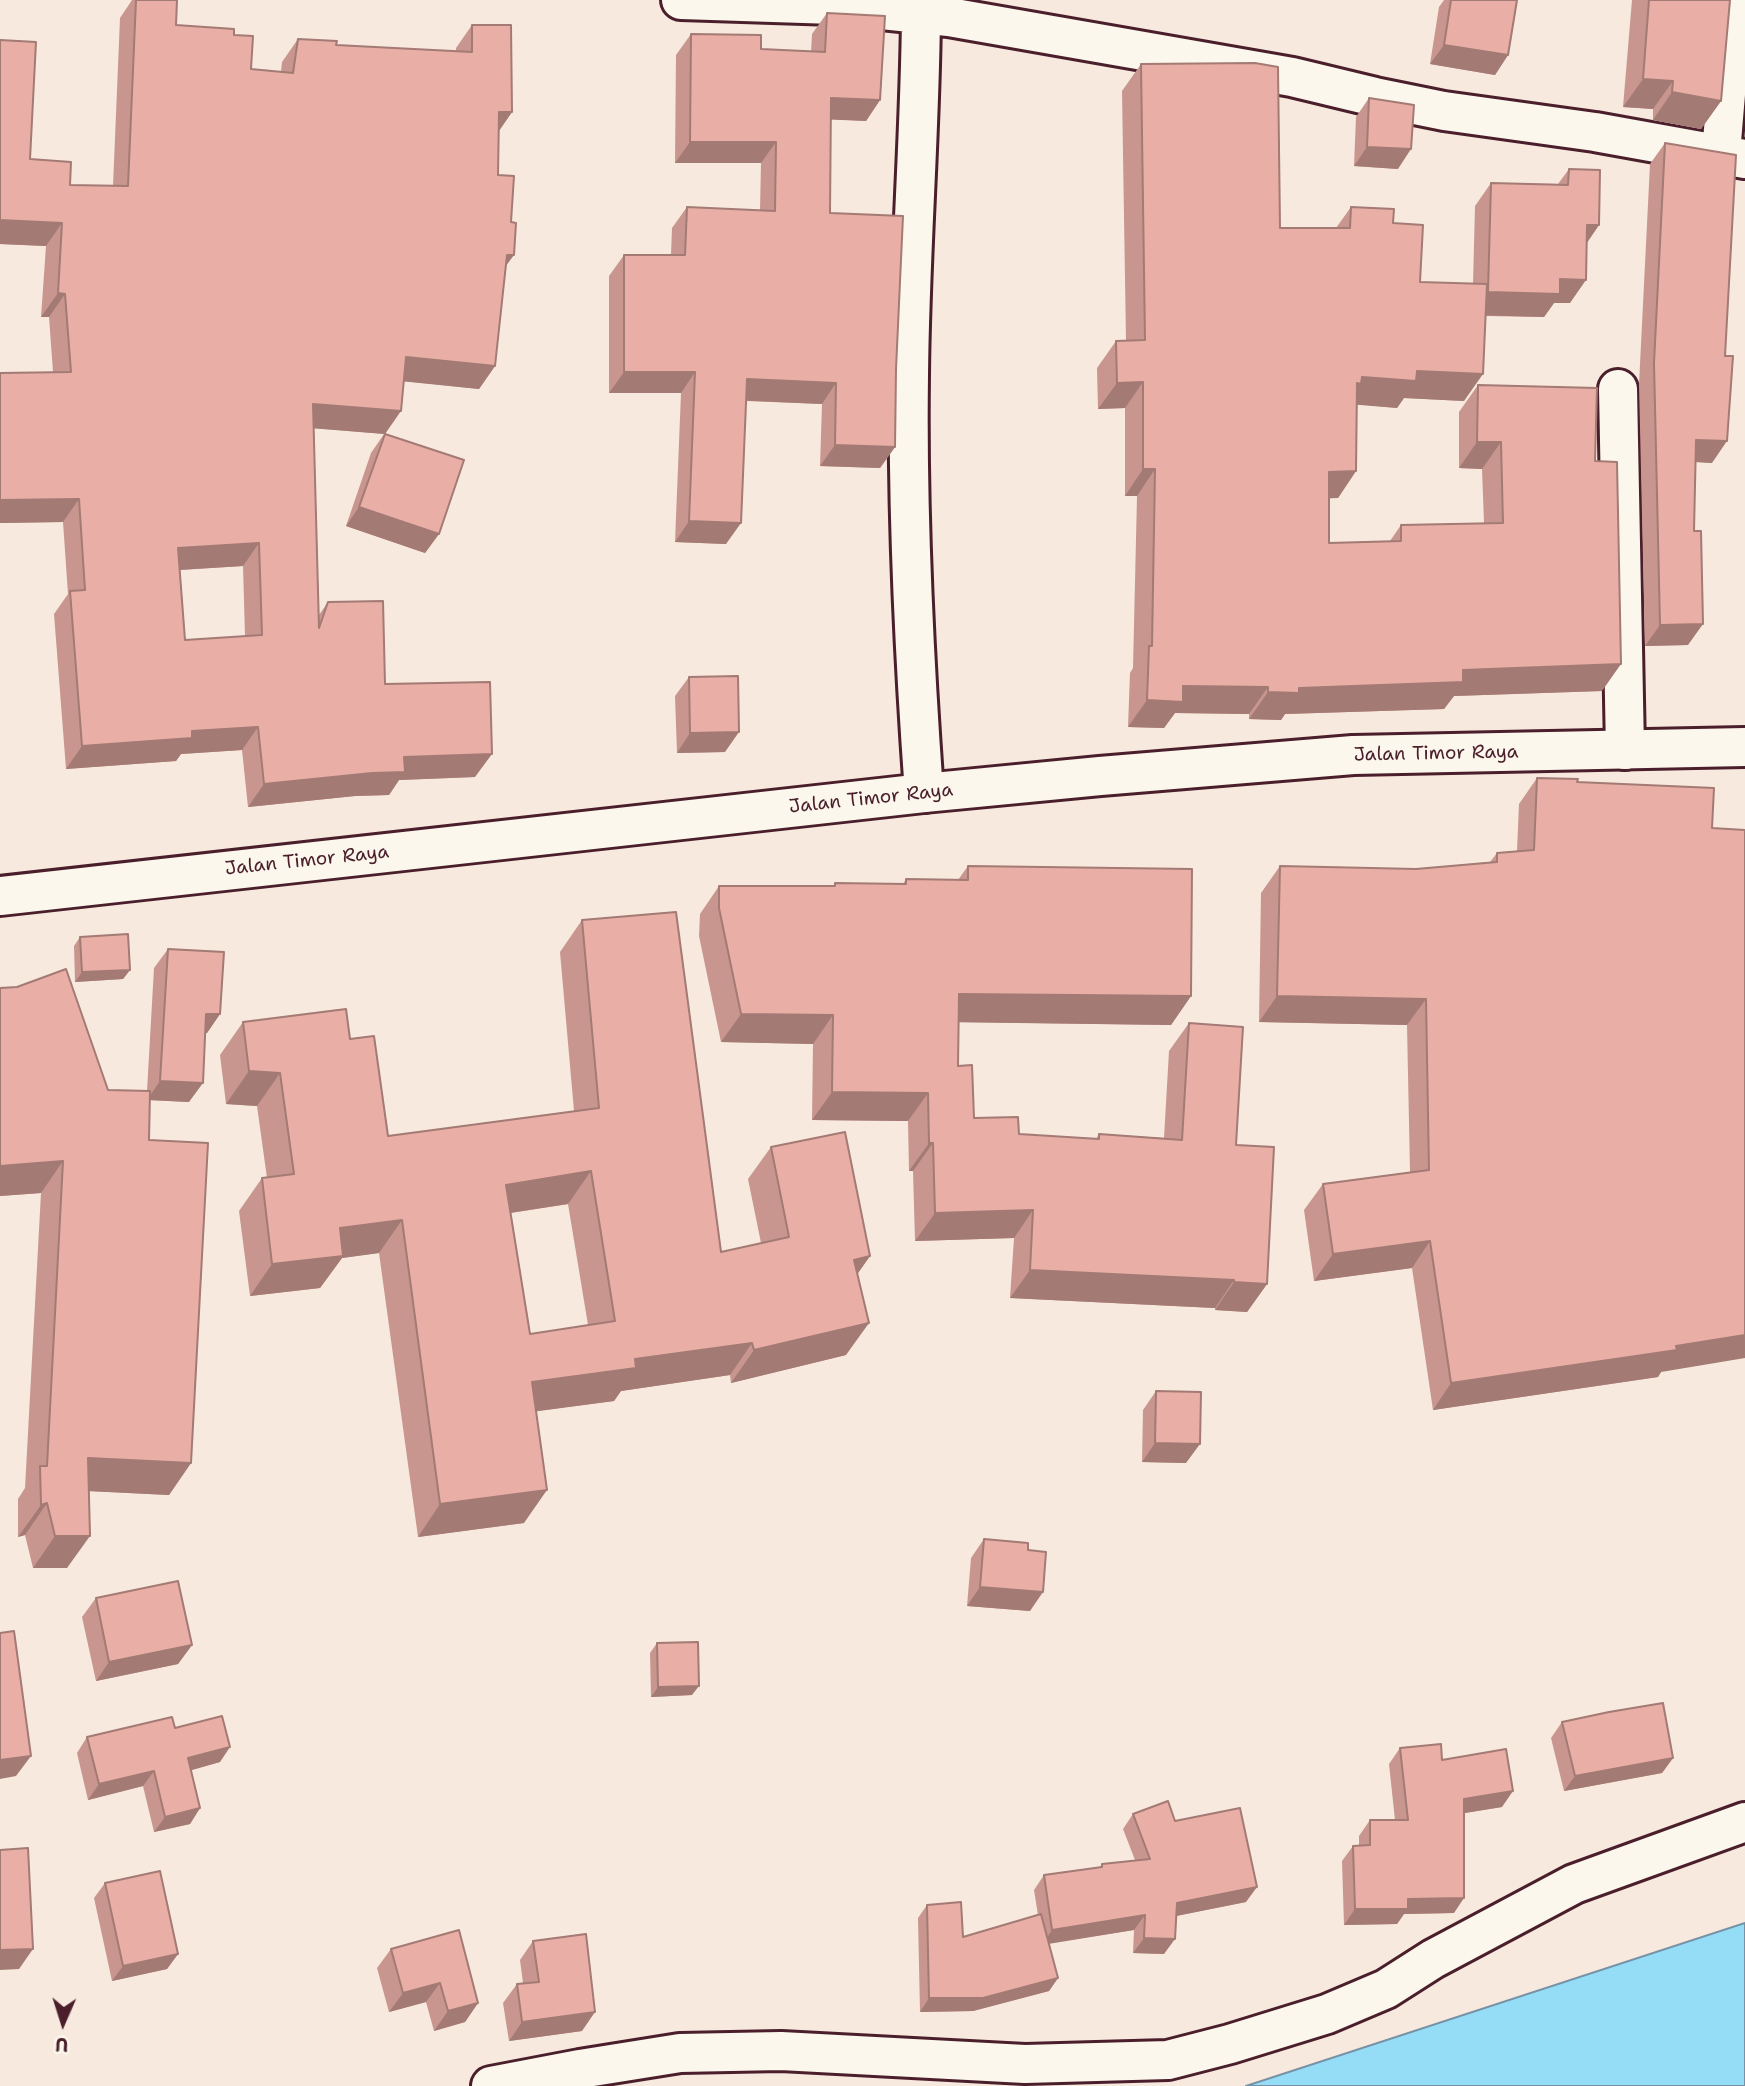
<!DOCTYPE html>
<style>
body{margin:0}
#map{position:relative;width:1745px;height:2086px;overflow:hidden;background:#f7e9de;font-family:"Shantell Sans",sans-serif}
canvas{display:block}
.north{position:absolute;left:28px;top:1988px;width:70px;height:70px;-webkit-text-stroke:5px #fbf7ec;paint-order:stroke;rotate:183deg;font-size:19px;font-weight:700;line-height:28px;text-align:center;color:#4a1f2b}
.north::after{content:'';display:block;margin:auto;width:24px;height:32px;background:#4a1f2b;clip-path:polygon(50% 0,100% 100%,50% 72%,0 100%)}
</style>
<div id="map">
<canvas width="1745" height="2086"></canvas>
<div class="north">U</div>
</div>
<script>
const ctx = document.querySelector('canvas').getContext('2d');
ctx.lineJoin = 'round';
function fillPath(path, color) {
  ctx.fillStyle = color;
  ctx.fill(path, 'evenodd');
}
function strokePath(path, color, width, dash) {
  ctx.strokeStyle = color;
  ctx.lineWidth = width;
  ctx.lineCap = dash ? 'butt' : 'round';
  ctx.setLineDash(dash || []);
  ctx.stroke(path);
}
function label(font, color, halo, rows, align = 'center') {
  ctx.font = font + ' "Shantell Sans",sans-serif';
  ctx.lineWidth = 7;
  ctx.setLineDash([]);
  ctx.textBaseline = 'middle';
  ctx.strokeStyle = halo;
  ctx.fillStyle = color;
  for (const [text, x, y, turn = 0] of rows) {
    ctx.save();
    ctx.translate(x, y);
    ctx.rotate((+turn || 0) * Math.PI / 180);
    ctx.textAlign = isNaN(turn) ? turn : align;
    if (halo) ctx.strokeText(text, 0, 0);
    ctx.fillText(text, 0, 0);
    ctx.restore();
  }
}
const water = new Path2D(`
 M1745,1923V2086H1246Z`);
fillPath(water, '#95ddf6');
strokePath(water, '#7791a5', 2);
const minor = new Path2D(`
 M681,0L834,5L949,17L1292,77L1375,97L1444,111L1595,132L1745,159
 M921,15C920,135 910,255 909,375C907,514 914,654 924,793
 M1721,153L1734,0
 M1618,389L1625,750
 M491,2086L580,2069L680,2053L781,2051L1025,2064L1168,2060L1230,2044L1327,2014L1386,1989L1433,1959L1574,1884L1745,1822`);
const highway = new Path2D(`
 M0,896L924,793L1100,776L1353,755L1745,747`);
strokePath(minor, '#4a1f2b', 44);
strokePath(highway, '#4a1f2b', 44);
strokePath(minor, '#fbf7ec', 38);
strokePath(highway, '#fbf7ec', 38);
fillPath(new Path2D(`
 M132,0H136L176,25L234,35L251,69L281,72L282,62L298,39L336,45L456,51V48L472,25L512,112L499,131L498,175L506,266L495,366L479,389L404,381L385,434L439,534L425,553L346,526L371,453L384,434L314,428L319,615L328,602L385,684L475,777L399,780L389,795L355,796L248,807L242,750L181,754L176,761L66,769L54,614L68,594L63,522L0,523V373L53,372L49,317H41L46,246L0,244V40L30,159L70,185L113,186L120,18ZM243,566L245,636L185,640L180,570Z
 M1444,0H1517L1508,55L1495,75L1430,64L1439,7Z
 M1632,0H1730L1721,101L1701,129L1653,120V109L1623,107Z
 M827,13L880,100L866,121L831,119L830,213L896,369L895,447L880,468L820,466L822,404L746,401L726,544L675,542L681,393H609V276L624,255H671L672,228L687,207L760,210L761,163H675L676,55L691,34L761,49L811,52L812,34Z
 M1141,64L1280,228H1336L1351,207L1393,223L1420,282L1473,284L1475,206L1491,183L1558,184L1569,169L1599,225L1587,243L1570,303H1554L1544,317L1485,316L1464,401L1404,398L1397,408L1357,404L1356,471L1338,498H1329V543L1390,541L1401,525L1484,523L1482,469L1459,468V412L1478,385L1595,461L1602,691L1454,696L1444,709L1285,714L1281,720L1249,719V714L1175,713L1164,728L1128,727L1130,673L1133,668L1137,496H1125V408L1098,409L1097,368L1116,341H1126L1122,91Z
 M1369,98L1398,169L1354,166L1356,117Z
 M1665,143L1712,463L1695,462L1688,645L1645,646L1639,384L1650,164Z
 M689,677L725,752L677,753L675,696Z
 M1537,778L1661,1372L1658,1377L1433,1410L1412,1268L1314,1281L1304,1210L1323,1184L1410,1172L1407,1025L1259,1022L1261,893L1280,866L1416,869L1490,862L1497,853L1517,851L1519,804Z
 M968,866L1191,996L1171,1025L959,1022L958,1066L974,1118L1019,1134L1096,1139L1099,1134L1164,1138L1169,1051L1189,1023L1236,1145L1267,1284L1247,1312L1215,1310V1308L1010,1298L1014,1238L915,1241L913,1171H909L908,1121L812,1120L813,1044L721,1042L699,936L700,914L719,886H833L835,883L903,884L906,879L958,880Z
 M582,920L721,1252L761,1243L748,1179L771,1147L870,1256L857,1274L846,1355L731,1383L730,1375L621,1391L614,1401L536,1411L524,1523L418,1537L379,1253L342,1258L320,1288L250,1296L239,1211L262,1178H267L257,1106L226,1104L220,1055L243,1022L350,1039L388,1136L574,1111L560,952ZM568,1204L588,1325L530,1334L511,1213Z
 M80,937L130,970L123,979L75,982L74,946Z
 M168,949L220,1014L207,1033H205L189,1102L150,1100L149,1140L191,1463L169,1495L89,1491L67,1568H33L25,1535L18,1537V1499L25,1488L41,1193L0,1196V988L108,1090L147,1091L154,968Z
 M1156,1391L1186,1463L1142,1462L1143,1410Z
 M984,1539L1028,1550L1030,1611L967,1606L971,1558Z
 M96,1598L192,1645L178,1664L96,1681L82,1617Z
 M657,1643L692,1695L651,1697L650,1653Z
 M1562,1722L1673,1758L1662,1773L1564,1791L1551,1738Z
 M175,1728L220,1762L191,1770L200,1808L190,1824L154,1832L143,1786L88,1800L77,1753L87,1737Z
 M1400,1748L1442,1760L1502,1807L1464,1813L1454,1913L1404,1914L1397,1924L1344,1925L1342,1861L1353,1846H1359V1836L1370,1820H1395L1389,1764Z
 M1133,1814L1175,1821L1246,1902L1176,1916L1164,1954L1133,1953L1134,1930L1049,1943L1058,1978L1049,1991L973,2011L920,2012L918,1918L927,1905L963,1937L1038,1915L1034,1890L1044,1875L1100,1867L1102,1864L1135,1860L1123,1829Z
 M105,1883L178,1954L167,1969L112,1981L94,1898Z
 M533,1941L582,2031L509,2041L503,2003L517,1984L523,1983L520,1960Z
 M391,1949L478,2003L465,2022L434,2031L426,2002L389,2012L377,1968Z`), '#c8968f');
fillPath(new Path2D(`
 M1444,45L1508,55L1495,75L1430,64Z
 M1643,79L1673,81L1653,109L1623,107Z
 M1672,92L1721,101L1701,129L1653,120Z
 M831,98L880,100L866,121L817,119Z
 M499,112H512L496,135Z
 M690,142H776L761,163H675Z
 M1367,147L1411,149L1398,169L1354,166Z
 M0,220L62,223L46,246L0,244Z
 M1587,225H1599L1583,248Z
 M507,255H514L497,278Z
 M1560,279L1586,280L1570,303H1554L1544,317L1472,315L1488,292Z
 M58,293L65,294L49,317H41Z
 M406,357L495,366L479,389L390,380Z
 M1417,371L1483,374L1464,401L1404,398L1397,408L1348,404L1343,410L1362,377Z
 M624,372H695L681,393H609Z
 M747,379L836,383L822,404L732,400Z
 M1143,382L1125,408L1098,409L1117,383Z
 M313,404L401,411L385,434L297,427Z
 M1696,440L1727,441L1712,463L1681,461Z
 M1477,442H1501L1482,469L1459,468Z
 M835,445L895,447L880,468L820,466Z
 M1143,469H1155L1137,496H1125Z
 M1356,471L1338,498L1310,499L1329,472Z
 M79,499L63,522L0,523V500Z
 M359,507L439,534L425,553L346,526Z
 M689,521L741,523L726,544L675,542Z
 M259,543L243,566L162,571L178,548Z
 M1703,624L1688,645L1645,646L1660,625Z
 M1621,664L1602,691L1454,696L1444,709L1285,714L1281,720L1249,719L1268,692L1299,688L1463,670Z
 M1183,686L1268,687L1249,714L1175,713L1164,728L1128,727L1147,700Z
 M258,727L242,750L181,754L176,761L66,769L82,746L192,731Z
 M739,732L725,752L677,753L690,733Z
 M492,754L475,777L399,780L389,795L355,796L248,807L264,784L404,757Z
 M130,970L123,979L75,982L82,972Z
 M959,994L1191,996L1171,1025L940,1022Z
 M1277,996L1426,999L1407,1025L1259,1022Z
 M206,1014H220L207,1033H193Z
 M741,1014L833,1015L813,1044L721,1042Z
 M249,1071L280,1073L257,1106L226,1104Z
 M160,1081L203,1083L189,1102L147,1100Z
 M832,1092L928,1093L908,1121L812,1120Z
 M929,1143H933L913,1171H909Z
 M63,1161L41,1193L0,1196V1166Z
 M591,1171L568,1204L483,1217L506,1185Z
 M1033,1210L1014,1238L915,1241L935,1213Z
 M402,1220L379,1253L342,1258L320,1288L250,1296L272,1264L340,1228Z
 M1430,1241L1412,1268L1314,1281L1333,1254Z
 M870,1256L847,1289L854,1260Z
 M1030,1270L1234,1280L1215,1308L1010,1298Z
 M1234,1282L1267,1284L1247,1312L1215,1310Z
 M869,1323L846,1355L731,1383L754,1350Z
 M1745,1335V1358L1661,1372L1658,1377L1433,1410L1451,1383Z
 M752,1343L730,1375L621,1391L614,1401L509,1415L532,1382L635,1359Z
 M1155,1443L1200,1444L1186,1463L1142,1462Z
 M88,1458L191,1463L169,1495L66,1490Z
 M547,1490L524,1523L418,1537L440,1504Z
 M47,1503L25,1535L18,1537L41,1505Z
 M55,1536H90L67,1568H33Z
 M980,1587L1043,1592L1030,1611L967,1606Z
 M192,1645L178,1664L96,1681L109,1662Z
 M699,1686L692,1695L651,1697L658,1687Z
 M230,1747L220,1762L178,1774L188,1758Z
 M31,1756L16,1776L0,1779V1760Z
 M1673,1758L1662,1773L1564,1791L1575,1776Z
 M154,1771L143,1786L88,1800L99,1784Z
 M1513,1791L1502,1807L1453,1815L1464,1799Z
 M200,1808L190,1824L154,1832L165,1817Z
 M1257,1887L1246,1902L1166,1918L1177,1903Z
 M1464,1898L1454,1913L1404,1914L1397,1924L1344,1925L1355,1909L1408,1899Z
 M1145,1915L1134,1930L1042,1945L1052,1930Z
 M1144,1938L1175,1939L1164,1954L1133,1953Z
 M33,1949L19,1969L0,1970V1950Z
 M178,1954L167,1969L112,1981L123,1966Z
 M1058,1978L1049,1991L973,2011L920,2012L929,1998Z
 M440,1983L426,2002L389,2012L403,1993Z
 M478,2003L465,2022L434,2031L448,2011Z
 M595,2012L582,2031L509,2041L522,2022Z`), '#a37a74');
const building = new Path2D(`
 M136,0H177L176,25L234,29V35L253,36L251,69L293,73L298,39L337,41L336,45L472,52V25H511L512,112H499L498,175L514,176L511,222L516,223L514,255H507L495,366L406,357L401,411L313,404L319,628L328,602L383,601L385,684L490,682L492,754L404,757L405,772L372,773L264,784L258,727L192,731V738L82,746L70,591L85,590L79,499L0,500V373L71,372L65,294L58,293L62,223L0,220V40L36,42L30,159L71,162L70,185L128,186ZM259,543L262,635L185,640L178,548Z
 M1451,0H1517L1508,55L1444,45Z
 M1649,0H1730L1721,101L1672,92L1673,81L1643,79Z
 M827,13L885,16L880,100L831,98L830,213L903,216L896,369L895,447L835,445L836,383L747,379L741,523L689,521L695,372H624V255H685L687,207L775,211L776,142H690L691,34L761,35V49L825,52Z
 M1255,63L1278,67L1280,228H1350L1351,207L1394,209L1393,223L1423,225L1420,282L1487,284L1483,374L1417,371L1416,381L1362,377L1361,384L1357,383L1356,471L1329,472V543L1401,541V525L1503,523L1501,442H1477L1478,385L1597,388L1595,461L1617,462L1621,664L1463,670V682L1299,688V693L1268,692V687L1183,686V702L1147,700L1149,646H1152L1155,469H1143V382L1117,383L1116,341L1145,340L1141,64Z
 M1369,98L1414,105L1411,149L1367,147Z
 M1665,143L1736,155L1725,356H1733L1727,441L1696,440L1694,531H1701L1703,624L1660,625L1654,363Z
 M1569,169L1600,170L1599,225H1587L1586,280L1560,279V294L1488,292L1491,183L1568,185Z
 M385,434L464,460L439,534L359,507Z
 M738,676L739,732L690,733L689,677Z
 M1537,778L1578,779L1577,782L1714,788L1712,828L1745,830V1335L1676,1346L1677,1350L1451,1383L1430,1241L1333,1254L1323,1184L1429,1170L1426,999L1277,996L1280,866L1416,869L1497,862V853L1534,850Z
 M968,866L1192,869L1191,996L959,994L958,1066L972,1065L974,1118L1018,1117L1019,1134L1099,1139V1134L1182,1140L1189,1023L1243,1027L1236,1145L1274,1147L1267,1284L1234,1282V1280L1030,1270L1033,1210L935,1213L933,1143H929L928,1093L832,1092L833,1015L741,1014L719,908V886H835V883L906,884V879L968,880Z
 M676,912L721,1252L789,1237L771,1147L845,1132L870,1256L854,1260L869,1323L754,1350L752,1343L635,1359L636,1368L532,1382L547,1490L440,1504L402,1220L340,1228L343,1256L272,1264L262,1178L294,1174L280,1073L249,1071L243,1022L346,1009L350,1039L374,1036L388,1136L599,1108L582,920ZM591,1171L615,1321L530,1334L506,1185Z
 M128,934L130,970L82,972L80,937Z
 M168,949L224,952L220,1014H206L203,1083L160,1081Z
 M66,969L108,1090L150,1091L149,1140L208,1143L191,1463L88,1458L90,1536H55L47,1503L41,1505L40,1466H47L63,1161L0,1166V988L17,987Z
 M1156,1391L1201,1392L1200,1444L1155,1443Z
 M984,1539L1028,1543V1550L1046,1552L1043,1592L980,1587Z
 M178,1581L192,1645L109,1662L96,1598Z
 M14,1631L31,1756L0,1760V1633Z
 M698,1642L699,1686L658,1687L657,1643Z
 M1663,1703L1673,1758L1575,1776L1562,1722L1609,1712Z
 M222,1716L230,1747L188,1758L200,1808L165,1817L154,1771L99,1784L87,1737L172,1717L175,1728Z
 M1441,1744L1442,1760L1506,1749L1513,1791L1464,1799V1898L1408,1899V1909H1355L1353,1846L1370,1845V1820H1408L1400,1748Z
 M1168,1801L1175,1821L1240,1808L1257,1887L1177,1903L1175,1939L1144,1938L1145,1915L1052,1930L1044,1875L1102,1867V1864L1150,1859L1133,1814Z
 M28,1848L33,1949L0,1950V1850Z
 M160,1871L178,1954L123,1966L105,1883Z
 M961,1902L963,1937L1041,1914L1058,1978L983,1998H929L927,1905Z
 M459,1930L478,2003L448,2011L440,1983L403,1993L391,1949Z
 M586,1934L595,2012L522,2022L517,1984L539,1982L533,1941Z`);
fillPath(building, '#e9afa6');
strokePath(building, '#a37a74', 2);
label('19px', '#4a1f2b', '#fbf7ec', [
 ["Jalan Timor Raya",1436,754,-1],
 ["Jalan Timor Raya",871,799,-6],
 ["Jalan Timor Raya",307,861,-6]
]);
</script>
